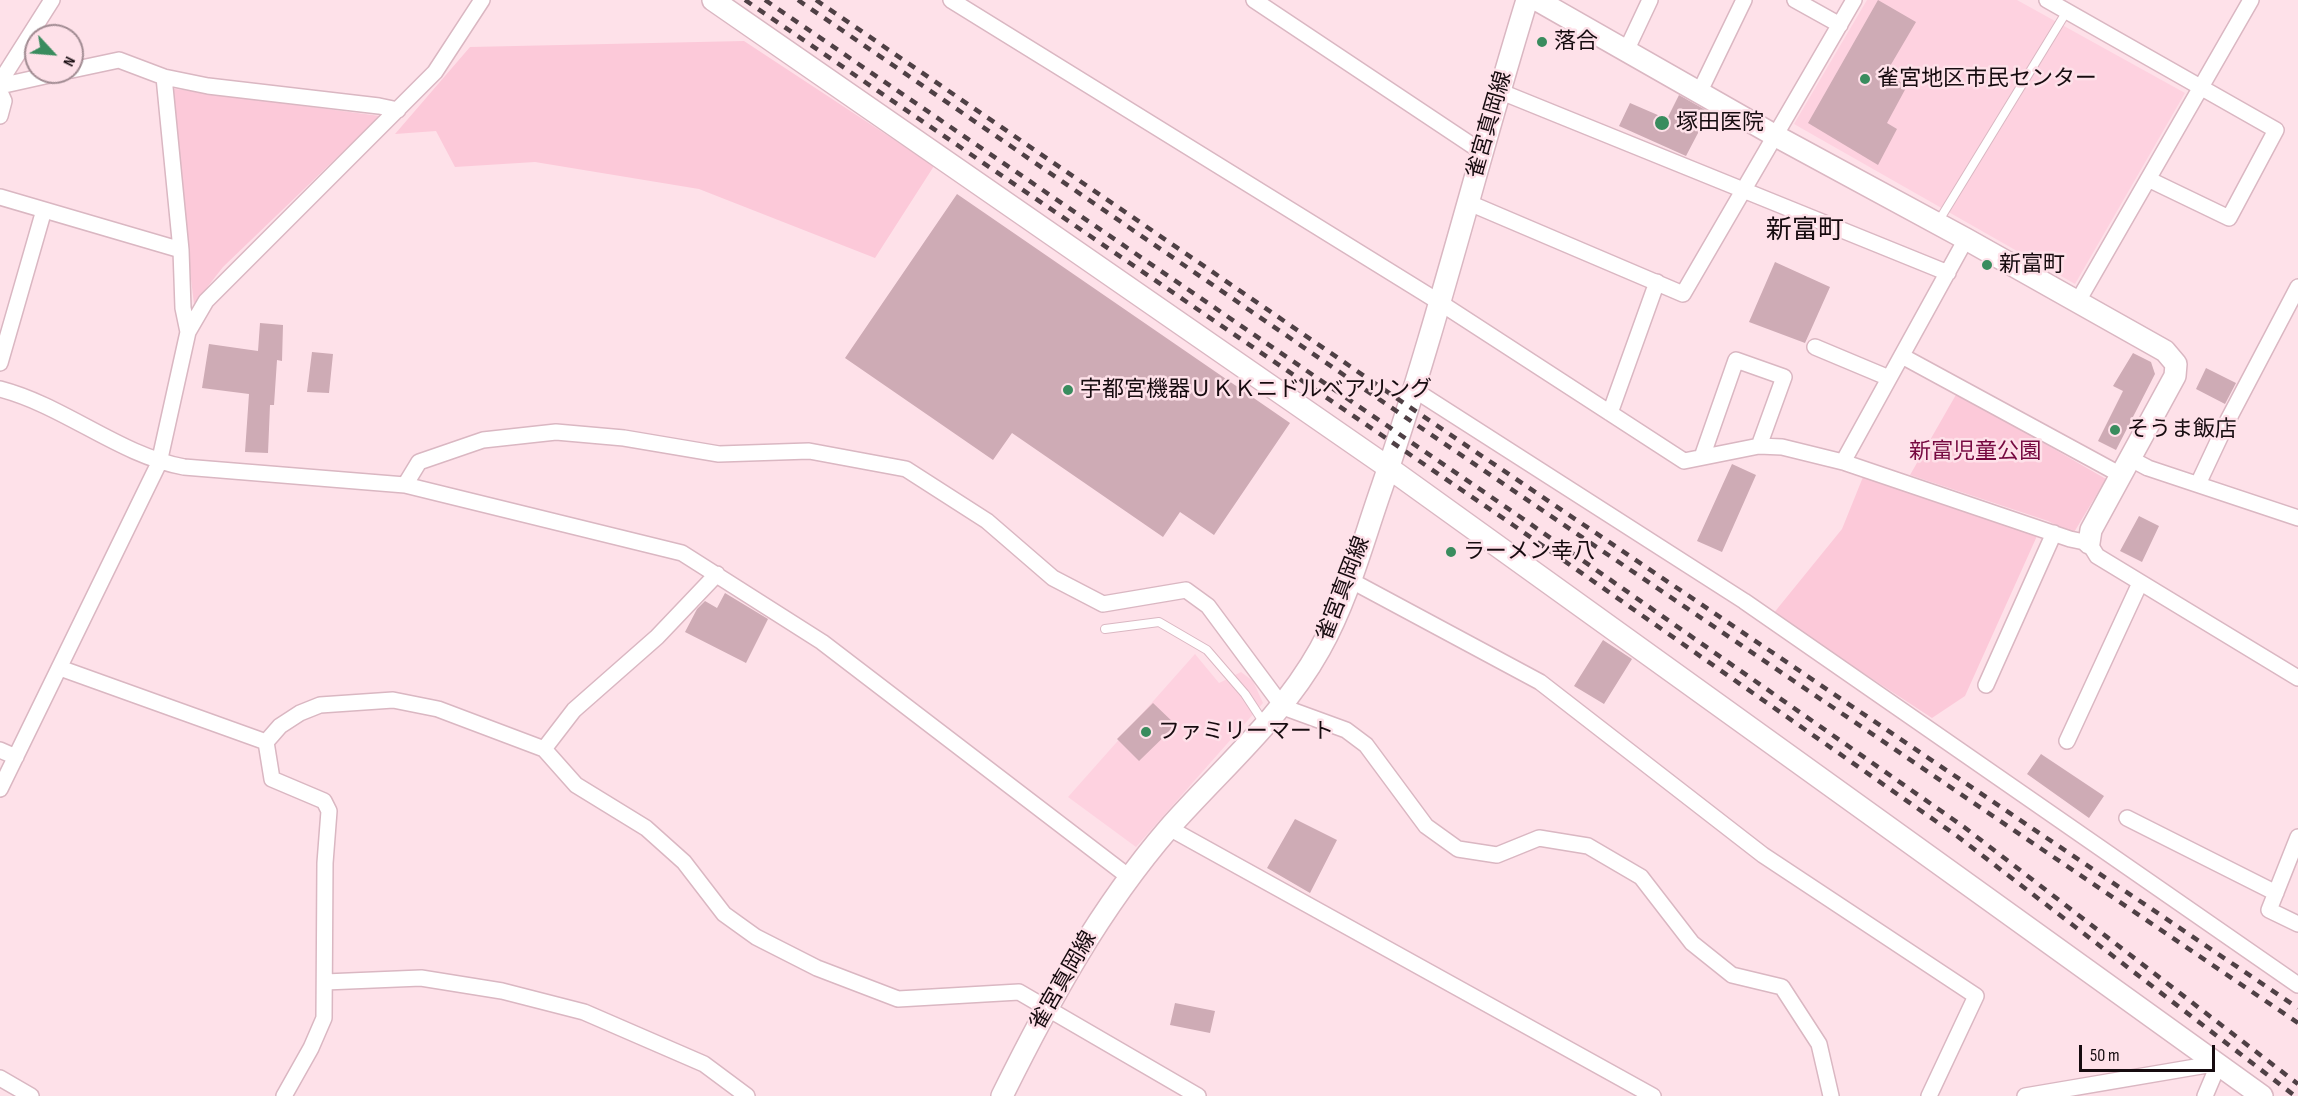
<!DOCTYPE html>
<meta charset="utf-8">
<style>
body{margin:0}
#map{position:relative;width:2298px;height:1096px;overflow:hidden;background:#fee1e9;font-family:"Sofia Sans Condensed",sans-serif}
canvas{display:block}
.north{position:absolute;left:24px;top:24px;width:60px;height:60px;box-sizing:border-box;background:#fee1e9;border:2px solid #a18b92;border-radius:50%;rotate:116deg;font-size:16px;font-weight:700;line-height:24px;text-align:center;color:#160b0f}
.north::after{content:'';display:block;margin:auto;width:21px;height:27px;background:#398c5e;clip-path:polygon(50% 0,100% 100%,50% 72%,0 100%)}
.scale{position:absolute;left:2079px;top:1045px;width:136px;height:27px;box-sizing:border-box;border:3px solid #160b0f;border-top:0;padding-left:8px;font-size:18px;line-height:21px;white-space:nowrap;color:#160b0f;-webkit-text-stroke:4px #fee1e9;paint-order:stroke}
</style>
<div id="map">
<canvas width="2298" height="1096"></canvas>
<div class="north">N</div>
<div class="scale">50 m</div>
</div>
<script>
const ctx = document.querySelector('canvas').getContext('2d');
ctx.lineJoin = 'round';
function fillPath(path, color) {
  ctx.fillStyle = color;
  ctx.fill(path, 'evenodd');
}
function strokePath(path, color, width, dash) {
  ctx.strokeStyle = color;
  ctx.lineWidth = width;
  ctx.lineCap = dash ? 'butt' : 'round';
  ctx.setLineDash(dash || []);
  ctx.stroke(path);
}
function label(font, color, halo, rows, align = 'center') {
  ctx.font = font + ' "Sofia Sans Condensed","Noto Sans JP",sans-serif';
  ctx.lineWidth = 5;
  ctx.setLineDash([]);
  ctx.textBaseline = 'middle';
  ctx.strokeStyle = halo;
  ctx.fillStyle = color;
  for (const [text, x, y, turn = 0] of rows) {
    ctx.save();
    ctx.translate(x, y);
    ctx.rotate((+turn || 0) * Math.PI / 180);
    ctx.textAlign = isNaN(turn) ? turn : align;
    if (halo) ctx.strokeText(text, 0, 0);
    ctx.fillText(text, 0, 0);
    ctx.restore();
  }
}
fillPath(new Path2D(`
 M1867,0H2017L2185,93L2075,284L1794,124Z
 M1195,654L1219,683L1241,672L1253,681L1263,703L1136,847L1068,797Z`), '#fed2e0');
fillPath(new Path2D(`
 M744,41L934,166L875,258L699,189L535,162L455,167L436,131L395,134L470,47Z
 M168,88L380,116L223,267L194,304Z
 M1957,393L2106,479L2073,534L2048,521L1910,475Z
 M1863,477L2037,536L1965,696L1932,718L1773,614L1842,529Z`), '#fcc9d9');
fillPath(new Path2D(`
 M1878,0L1916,22L1886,73L1907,86L1887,123L1897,129L1878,165L1808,123Z
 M1679,95L1709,112L1686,156L1619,126L1630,103L1667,119Z
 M957,194L1290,423L1214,535L1180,512L1163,537L1012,433L993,460L845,358Z
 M1775,262L1830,287L1805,343L1749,322Z
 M260,323L283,325L282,361L277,360L274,405H270L268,453L245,452L249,394L202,388L209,344L258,351Z
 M312,352L333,354L329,393L307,392Z
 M2133,353L2151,362L2155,374L2116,450L2098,441L2123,391L2113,386Z
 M2206,368L2236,383L2225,404L2196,389Z
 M1732,464L1756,475L1722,552L1697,541Z
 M2139,516L2159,526L2142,562L2120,551Z
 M725,593L768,619L746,663L685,632L697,609L705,601L717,608Z
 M1603,640L1632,659L1604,704L1574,686Z
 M1153,703L1176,725L1139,761L1117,739Z
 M2041,754L2104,796L2089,818L2027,774Z
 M1295,819L1337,840L1310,893L1267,868Z
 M1175,1003L1215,1011L1210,1033L1170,1025Z`), '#ceabb5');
const lane = new Path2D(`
 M1938,222L2067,11
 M1105,629L1159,622L1207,650L1245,694L1264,723`);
const street = new Path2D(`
 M951,0L1439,302L1684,461L1759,446L1782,447L1843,462L2070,539L2089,543L2097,556L2298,678
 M1254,0L1482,152
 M1795,0L1840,25
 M2047,0L2276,130L2229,218L2148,179
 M1626,51L1650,0
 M72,70L119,60L164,77L208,86L379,106L398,110
 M164,77L181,250L183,308L188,332
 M0,82L52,0
 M0,86L63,72
 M1499,91L1948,273
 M0,92L4,101L0,116
 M1699,93L1744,0
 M0,197L181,250
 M1467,202L1683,294L1854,0
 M2078,301L2251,0
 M1815,347L1889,378
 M1902,356L2121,475
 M0,363L44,210
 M0,389C65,406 119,455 184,467L405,485L682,553L822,642L1129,877
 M1413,389L1744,601L2298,985
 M1610,413L1657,282
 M1702,457L1736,360L1784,377L1759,446
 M2131,459L2148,468L2298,518
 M1843,462L1966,239
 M2198,484L2228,420L2298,287
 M405,485L419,462L483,440L556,432L624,438L719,454L809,451L906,469L987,521L1053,578L1103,604L1186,590L1208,606L1283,707L1346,730L1366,745L1426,826L1458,849L1497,855L1539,838L1588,846L1641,877L1692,943L1732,975L1782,987L1819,1044L1831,1096
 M1350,580L1540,682L1763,855L1976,996L1929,1096
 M60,668L266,742L280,726L300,713L320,705L393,700L438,709L544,749L576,785L646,828L684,862L724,914L756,937L817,968L898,999L1019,992L1198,1096
 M1986,685L2054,533
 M2067,741L2140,583
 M266,742L272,779L324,801L329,811L325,863L324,1018L311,1048L284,1096
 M544,749L574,710L657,637L717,574
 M0,750L16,757
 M0,789L159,463L188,332L206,301L435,72L482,0
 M2127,818L2276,893
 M1169,828L1653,1096
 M2298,837L2269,910L2298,924
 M325,982L421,978L502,991L584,1012L704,1064L747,1096
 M0,1078L31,1096
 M2025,1096L2219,1063
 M2205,1096L2219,1063`);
const secondary = new Path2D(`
 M713,0L1389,468L2262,1096
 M1537,0L1774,135L1966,239L2165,351L2176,364L2175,376L2091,530L2089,543
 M1002,1096C1049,1001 1099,909 1169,828C1221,769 1281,719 1320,649C1348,599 1363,541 1382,487C1437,327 1477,162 1527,0`);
strokePath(lane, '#dab7c2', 10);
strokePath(street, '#dab7c2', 18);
strokePath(secondary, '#dab7c2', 24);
strokePath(lane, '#fff', 8);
strokePath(street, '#fff', 15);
strokePath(secondary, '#fff', 21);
strokePath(new Path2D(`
 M745,0L1513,525L1957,836L2295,1096
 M765,0L1519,516L1964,827L2298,1084
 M798,0L1405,417L2298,1023
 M816,0L1408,406L2298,1008`), '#4f4045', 4.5, [8, 8]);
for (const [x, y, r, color] of [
 [1542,42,6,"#398c5e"],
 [1865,79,6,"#398c5e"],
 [1662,123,8,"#398c5e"],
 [1987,265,6,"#398c5e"],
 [1068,390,6,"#398c5e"],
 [2115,430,6,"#398c5e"],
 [1451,552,6,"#398c5e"],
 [1146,732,6,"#398c5e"]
]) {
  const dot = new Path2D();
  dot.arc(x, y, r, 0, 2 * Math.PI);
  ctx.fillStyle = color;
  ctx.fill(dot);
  strokePath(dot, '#fee1e9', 2);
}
label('22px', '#160b0f', '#fee1e9', [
 ["落合",1554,42],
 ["雀宮地区市民センター",1877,79],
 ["塚田医院",1676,123],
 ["新富町",1999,265],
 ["宇都宮機器ＵＫＫニドルベアリング",1080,390],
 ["そうま飯店",2127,430],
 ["ラーメン幸八",1463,552],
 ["ファミリーマート",1158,732]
], 'left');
label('22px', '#160b0f', '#fee1e9', [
 ["雀宮真岡線",1490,125,-74],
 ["雀宮真岡線",1344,589,-69],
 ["雀宮真岡線",1064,981,-60]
]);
label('22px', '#760940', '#fee1e9', [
 ["新富児童公園",1975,452]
]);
label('26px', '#160b0f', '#fee1e9', [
 ["新富町",1805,231]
]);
</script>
